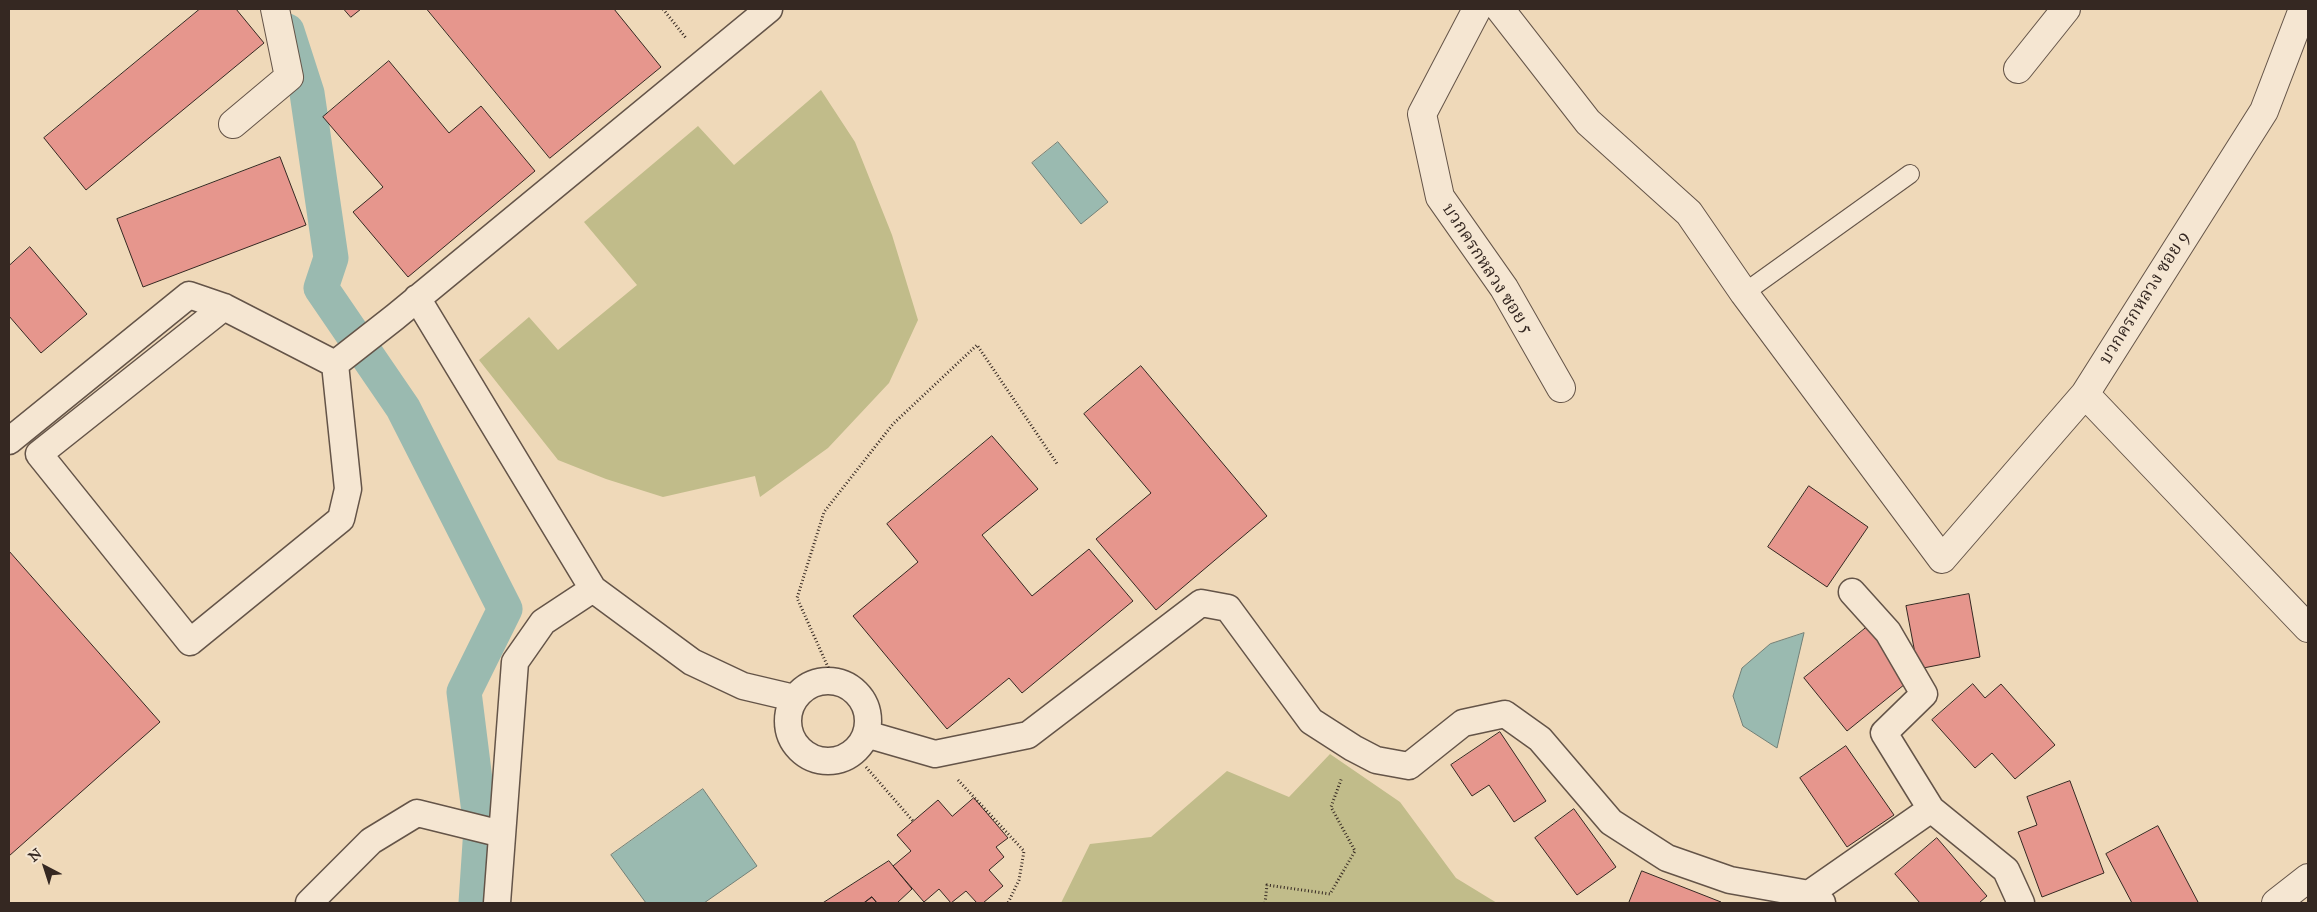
<!DOCTYPE html>
<meta charset="utf-8">
<style>
body{margin:0}
#map{position:relative;width:2317px;height:912px;overflow:hidden;background:#efd9b9;font-family:"IM FELL Great Primer",serif}
canvas{display:block}
.frame{position:absolute;inset:0;border:10px solid #352822;pointer-events:none}
.north{position:absolute;left:20px;top:842px;width:50px;height:50px;-webkit-text-stroke:4px #f5e6d2;paint-order:stroke;rotate:320deg;font-size:14px;font-weight:700;line-height:20px;text-align:center;color:#352822}
.north::after{content:'';display:block;margin:auto;width:18px;height:22px;background:#352822;clip-path:polygon(50% 0,100% 100%,50% 72%,0 100%)}
</style>
<div id="map">
<canvas width="2317" height="912"></canvas>
<div class="frame"></div>
<div class="north">N</div>
</div>
<script>
const ctx = document.querySelector('canvas').getContext('2d');
ctx.lineJoin = 'round';
function fillPath(path, color) {
  ctx.fillStyle = color;
  ctx.fill(path, 'evenodd');
}
function strokePath(path, color, width, dash) {
  ctx.strokeStyle = color;
  ctx.lineWidth = width;
  ctx.lineCap = dash ? 'butt' : 'round';
  ctx.setLineDash(dash || []);
  ctx.stroke(path);
}
function label(font, color, halo, rows, align = 'center') {
  ctx.font = font + ' "IM FELL Great Primer","Noto Serif Thai",serif';
  ctx.lineWidth = 4;
  ctx.setLineDash([]);
  ctx.textBaseline = 'middle';
  ctx.strokeStyle = halo;
  ctx.fillStyle = color;
  for (const [text, x, y, turn = 0] of rows) {
    ctx.save();
    ctx.translate(x, y);
    ctx.rotate((+turn || 0) * Math.PI / 180);
    ctx.textAlign = isNaN(turn) ? turn : align;
    if (halo) ctx.strokeText(text, 0, 0);
    ctx.fillText(text, 0, 0);
    ctx.restore();
  }
}
fillPath(new Path2D(`
 M821,90L855,142L892,235L918,320L889,383L828,448L760,497L755,476L663,497L606,479L558,460L479,360L529,317L558,350L637,285L584,222L698,126L734,165Z
 M1330,754L1400,802L1456,878L1497,903H1061L1090,844L1151,837L1227,771L1289,797Z`), '#c1bc8a');
const water = new Path2D(`
 M1058,142L1108,202L1081,224L1032,163Z
 M1804,633L1777,748L1743,726L1733,696L1742,668L1770,644Z
 M703,789L757,866L704,903H646L611,855Z`);
fillPath(water, '#9abab0');
strokePath(water, '#728077', 1);
strokePath(new Path2D(`
 M287,31L307,93L331,258L321,288L403,408L505,609L464,692L481,828L476,903`), '#9abab0', 35);
const building = new Path2D(`
 M200,9H236L264,43L86,190L44,138Z
 M344,9H361L351,17Z
 M427,9H614L661,67L550,158Z
 M389,61L449,133L481,106L535,171L408,277L353,212L383,187L323,117Z
 M280,157L306,225L143,287L117,219Z
 M30,247L87,314L41,353L9,316V266Z
 M1141,366L1267,516L1156,610L1096,539L1151,493L1084,414Z
 M992,436L1038,489L982,535L1032,596L1089,549L1133,601L1022,693L1009,678L947,729L853,616L918,562L887,524Z
 M1809,486L1868,527L1827,587L1768,547Z
 M9,551L160,722L9,856Z
 M1969,594L1980,657L1918,669L1906,606Z
 M1867,627L1910,680L1847,731L1804,678Z
 M1973,684L1985,698L2001,684L2055,745L2015,779L1992,753L1975,768L1932,720Z
 M1500,732L1546,801L1514,822L1489,785L1472,796L1451,765Z
 M1846,746L1894,815L1847,847L1800,778Z
 M2070,781L2104,873L2042,897L2018,832L2037,825L2027,797Z
 M974,798L1008,838L996,847L1004,857L989,870L1003,886L983,903H977L966,891L951,903L939,889L924,902L893,866L911,851L897,835L938,800L952,816Z
 M1574,809L1616,867L1577,895L1535,838Z
 M2158,826L2198,902L2196,903H2132L2106,854Z
 M1937,838L1987,896L1979,903H1920L1895,874Z
 M889,861L912,889L897,903H877L872,897L864,903H823Z
 M1642,871L1721,902V903H1629Z
 M872,897L877,903H864Z`);
fillPath(building, '#e6968d');
strokePath(building, '#352822', 1);
const service = new Path2D(`
 M1744,293L1910,174`);
const pedestrian = new Path2D(`
 M417,298L593,589L692,662L743,686L794,698
 M224,307L39,454L190,642L341,519L348,489L335,364
 M335,364L395,317L769,9
 M9,441L189,295L224,307L335,364
 M1852,592L1888,632L1924,694L1884,733L1931,809L2006,870L2021,903
 M788 721a40 40 0 1 1 80 0a40 40 0 1 1-80 0Z
 M866,734L935,754L1028,735L1201,603L1228,608L1311,721L1353,748L1376,760L1409,766L1463,723L1505,714L1540,739L1611,822L1667,858L1730,880L1809,894L1822,903
 M1809,894L1931,809
 M309,903L371,841L417,813L502,834
 M497,903L515,662L543,622L593,589`);
const minor = new Path2D(`
 M1477,9L1422,114L1440,197L1504,288L1561,388
 M1500,9L1588,122L1689,213L1744,293L1942,559L2085,394L2264,111L2303,9
 M2018,69L2066,9
 M233,124L289,77L275,9
 M2085,394L2308,628
 M2276,903L2308,878`);
strokePath(service, '#645448', 20);
strokePath(pedestrian, '#645448', 29);
strokePath(minor, '#645448', 30);
strokePath(new Path2D(`
 M663,9L686,38
 M832,681V676L797,598L824,512L893,424L977,345L1058,465
 M866,767L913,821
 M958,780L1024,851L1019,880L1008,903
 M1265,903L1267,885L1330,894L1355,851L1331,807L1342,777`), '#352822', 3, [1, 2.5]);
strokePath(service, '#f5e6d2', 18);
strokePath(pedestrian, '#f5e6d2', 26);
strokePath(minor, '#f5e6d2', 28);
label('18px', '#352822', '#f5e6d2', [
 ["บวกครกหลวง ซอย 5",1487,269,57],
 ["บวกครกหลวง ซอย 9",2145,298,-58]
]);
</script>
